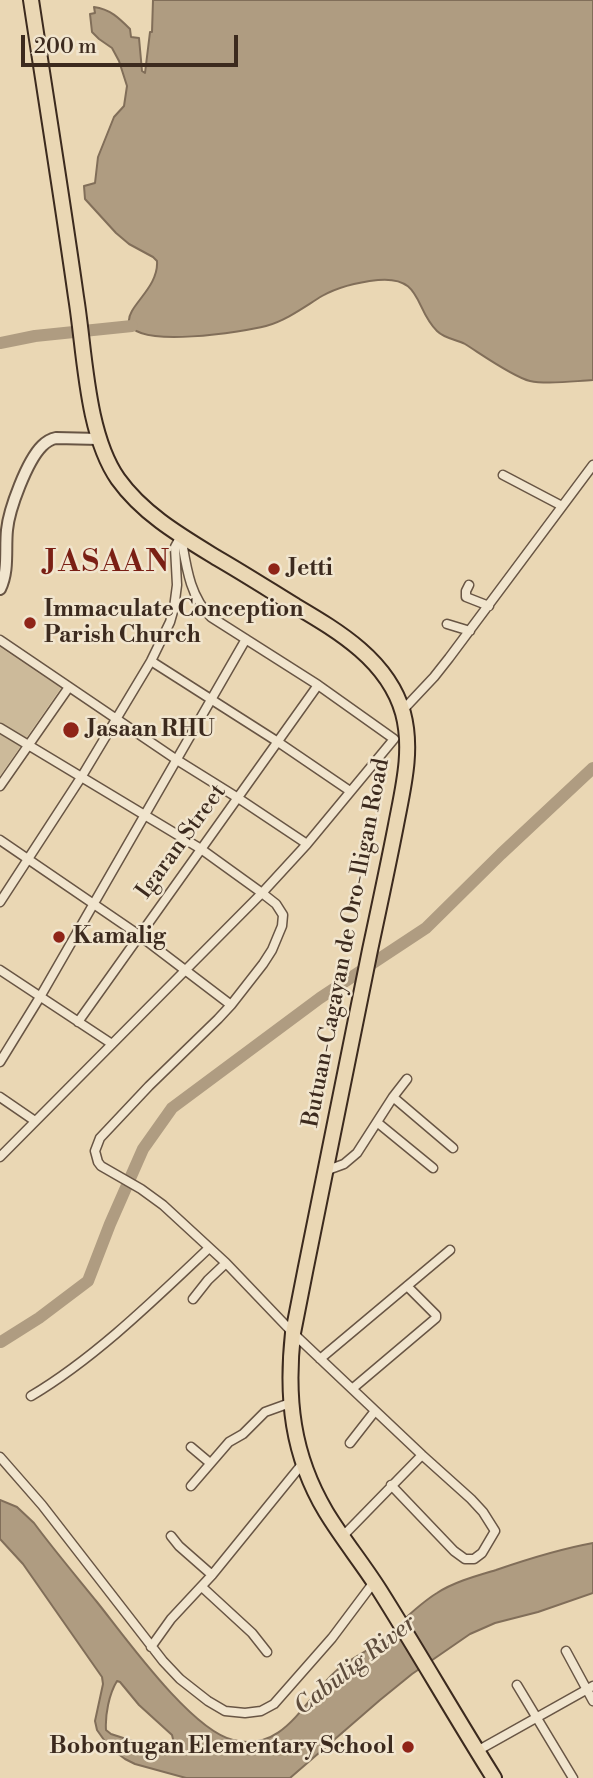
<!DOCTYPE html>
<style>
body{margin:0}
#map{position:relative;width:593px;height:1778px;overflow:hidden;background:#ead7b4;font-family:"Libre Bodoni",serif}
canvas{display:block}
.scale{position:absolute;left:21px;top:35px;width:217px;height:32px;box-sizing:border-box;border:4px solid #3c2a1e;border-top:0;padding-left:9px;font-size:21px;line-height:24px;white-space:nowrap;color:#3c2a1e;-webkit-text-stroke:5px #f1e5ce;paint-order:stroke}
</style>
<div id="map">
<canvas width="593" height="1778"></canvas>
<div class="scale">200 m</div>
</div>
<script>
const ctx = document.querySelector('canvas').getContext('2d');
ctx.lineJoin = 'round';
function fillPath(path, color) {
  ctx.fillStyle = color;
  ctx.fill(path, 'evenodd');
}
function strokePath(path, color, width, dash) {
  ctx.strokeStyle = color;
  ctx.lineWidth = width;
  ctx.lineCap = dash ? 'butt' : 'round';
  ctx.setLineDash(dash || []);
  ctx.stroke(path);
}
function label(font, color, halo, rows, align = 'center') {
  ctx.font = font + ' "Libre Bodoni",serif';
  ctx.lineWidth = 5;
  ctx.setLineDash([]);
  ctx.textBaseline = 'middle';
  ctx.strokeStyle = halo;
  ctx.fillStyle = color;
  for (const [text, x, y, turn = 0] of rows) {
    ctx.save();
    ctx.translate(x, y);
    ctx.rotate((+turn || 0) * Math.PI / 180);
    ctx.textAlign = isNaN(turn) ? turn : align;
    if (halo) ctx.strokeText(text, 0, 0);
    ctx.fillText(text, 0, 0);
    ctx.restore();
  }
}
fillPath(new Path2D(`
 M0,647L61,688L0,776Z`), '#ccba9a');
const water = new Path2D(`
 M153,0H593V380C574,381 548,385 530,381C513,377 481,354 465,344C456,339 445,339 437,331C414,309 423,276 378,280C360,282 338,287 322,296C304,307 287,320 266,326C247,331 134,350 129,322C127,306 159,288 157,261L153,257L129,244L116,233L85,199L84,186L95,183L98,157L114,117L124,106L127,86L119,61L112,48L99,39L92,32L90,14L95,13L94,7C110,9 119,18 130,29L131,37L139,38L142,71L145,73L150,32H152Z
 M0,1500L17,1507L34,1523C54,1550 76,1576 97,1602C125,1637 191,1730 233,1740C285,1753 304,1699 336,1671C348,1660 363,1654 376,1644C397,1628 414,1607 437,1593C454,1582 476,1576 496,1570C528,1559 560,1549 593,1543V1593L538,1612L495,1623L470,1634L412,1674L380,1700L290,1778H186L135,1764L125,1759L109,1747L97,1730L95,1721L103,1684L102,1677L23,1564L0,1539ZM117,1681L120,1682L139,1705L172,1735L174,1743L165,1748L155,1744L148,1746L111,1734L106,1730C105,1715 109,1694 117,1681Z`);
fillPath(water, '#af9c81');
strokePath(water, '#816e59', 2);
strokePath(new Path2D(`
 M0,343L35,336L132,326
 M1,1342L39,1318L88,1281L110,1224L143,1149L172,1108L320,998L426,928L501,854L593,768`), '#af9c81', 12);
const minor = new Path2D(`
 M503,475L562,506
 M181,536C186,564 189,596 211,617L318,685L394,739
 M469,585L466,591V597L489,606
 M447,624L470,631
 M0,640L177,760L238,798L307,844
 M151,661L278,742L350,791
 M402,711L434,677L449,658L593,465
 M0,728L201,849L262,893L276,904L283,915L282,926L272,950L263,964L231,1005L218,1019L149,1086L100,1138L95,1151L98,1162L101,1166L141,1189L163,1205L226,1263L293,1333L422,1455L471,1499L483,1512L495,1531L482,1553L474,1559H465L454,1551L391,1485
 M0,786L69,687
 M0,840L139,935L231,1005
 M0,902L82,776L151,661L170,622L174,608L177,585L175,547L181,536
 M0,970L112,1044
 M78,1022L318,685
 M0,1062L40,997L246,639
 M0,1097L35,1121
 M393,1097L453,1148
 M378,1123L433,1168
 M0,1157L262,893L307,844L394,739
 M325,1171L344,1164L357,1153L393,1097L407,1079
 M193,1299L208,1280L226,1263
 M320,1359L450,1250
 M352,1389L436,1318V1315L407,1286
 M31,1396C95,1358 155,1299 209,1248
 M350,1443L375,1411
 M191,1447L210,1463
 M0,1457L42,1505L163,1661L180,1679L208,1701L225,1711L245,1713L261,1711L274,1704L332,1638L374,1582
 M191,1486L229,1442L243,1434L265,1412L290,1403
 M171,1536L179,1546L212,1575
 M342,1537L422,1455
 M202,1587L252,1633L267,1652
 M151,1647L171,1619L212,1575L303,1463
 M566,1651L593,1701
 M517,1685L573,1778
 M477,1751L593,1686`);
const tertiary = new Path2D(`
 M0,589C9,571 5,549 7,530C9,509 27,461 42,446C47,441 51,439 56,438L99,439`);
const trunk = new Path2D(`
 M31,0C46,99 62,198 76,297C85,352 86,433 118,479C143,514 181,536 217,558C243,573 268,589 294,605C338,631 388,660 403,713C413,750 403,788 396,825C388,866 379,908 370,950C344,1077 318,1205 293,1333C286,1398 292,1455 326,1512C343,1540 363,1564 380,1591C419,1653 455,1716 494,1778`);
strokePath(minor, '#685544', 11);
strokePath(tertiary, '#685544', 14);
strokePath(trunk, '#3c2a1e', 18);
strokePath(minor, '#f1e5ce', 8);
strokePath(tertiary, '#f1e5ce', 10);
strokePath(trunk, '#ead7b4', 14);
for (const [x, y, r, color] of [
 [274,569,7,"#8f2418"],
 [30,623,7,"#8f2418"],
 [71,730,9,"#8f2418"],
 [59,937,7,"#8f2418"],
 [408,1747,7,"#8f2418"]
]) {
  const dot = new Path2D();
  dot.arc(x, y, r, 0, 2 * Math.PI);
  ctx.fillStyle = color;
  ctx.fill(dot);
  strokePath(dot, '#f1e5ce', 2.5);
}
label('bold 23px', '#3c2a1e', '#f1e5ce', [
 ["Jetti",288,569],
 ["Immaculate Conception",44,610],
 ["Parish Church",44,636],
 ["Jasaan RHU",87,730],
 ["Kamalig",73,937],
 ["Bobontugan Elementary School",394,1747,"right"]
], 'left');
label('23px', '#3c2a1e', '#f1e5ce', [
 ["Igaran Street",182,842,-54],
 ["Butuan-Cagayan de Oro-Iligan Road",347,943,-79]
]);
label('italic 24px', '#5e4c3c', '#f1e5ce', [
 ["Cabulig River",356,1666,-38]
]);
ctx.letterSpacing = '2px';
label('bold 30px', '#7a1f14', '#f1e5ce', [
 ["JASAAN",108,564]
]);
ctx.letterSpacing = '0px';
</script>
